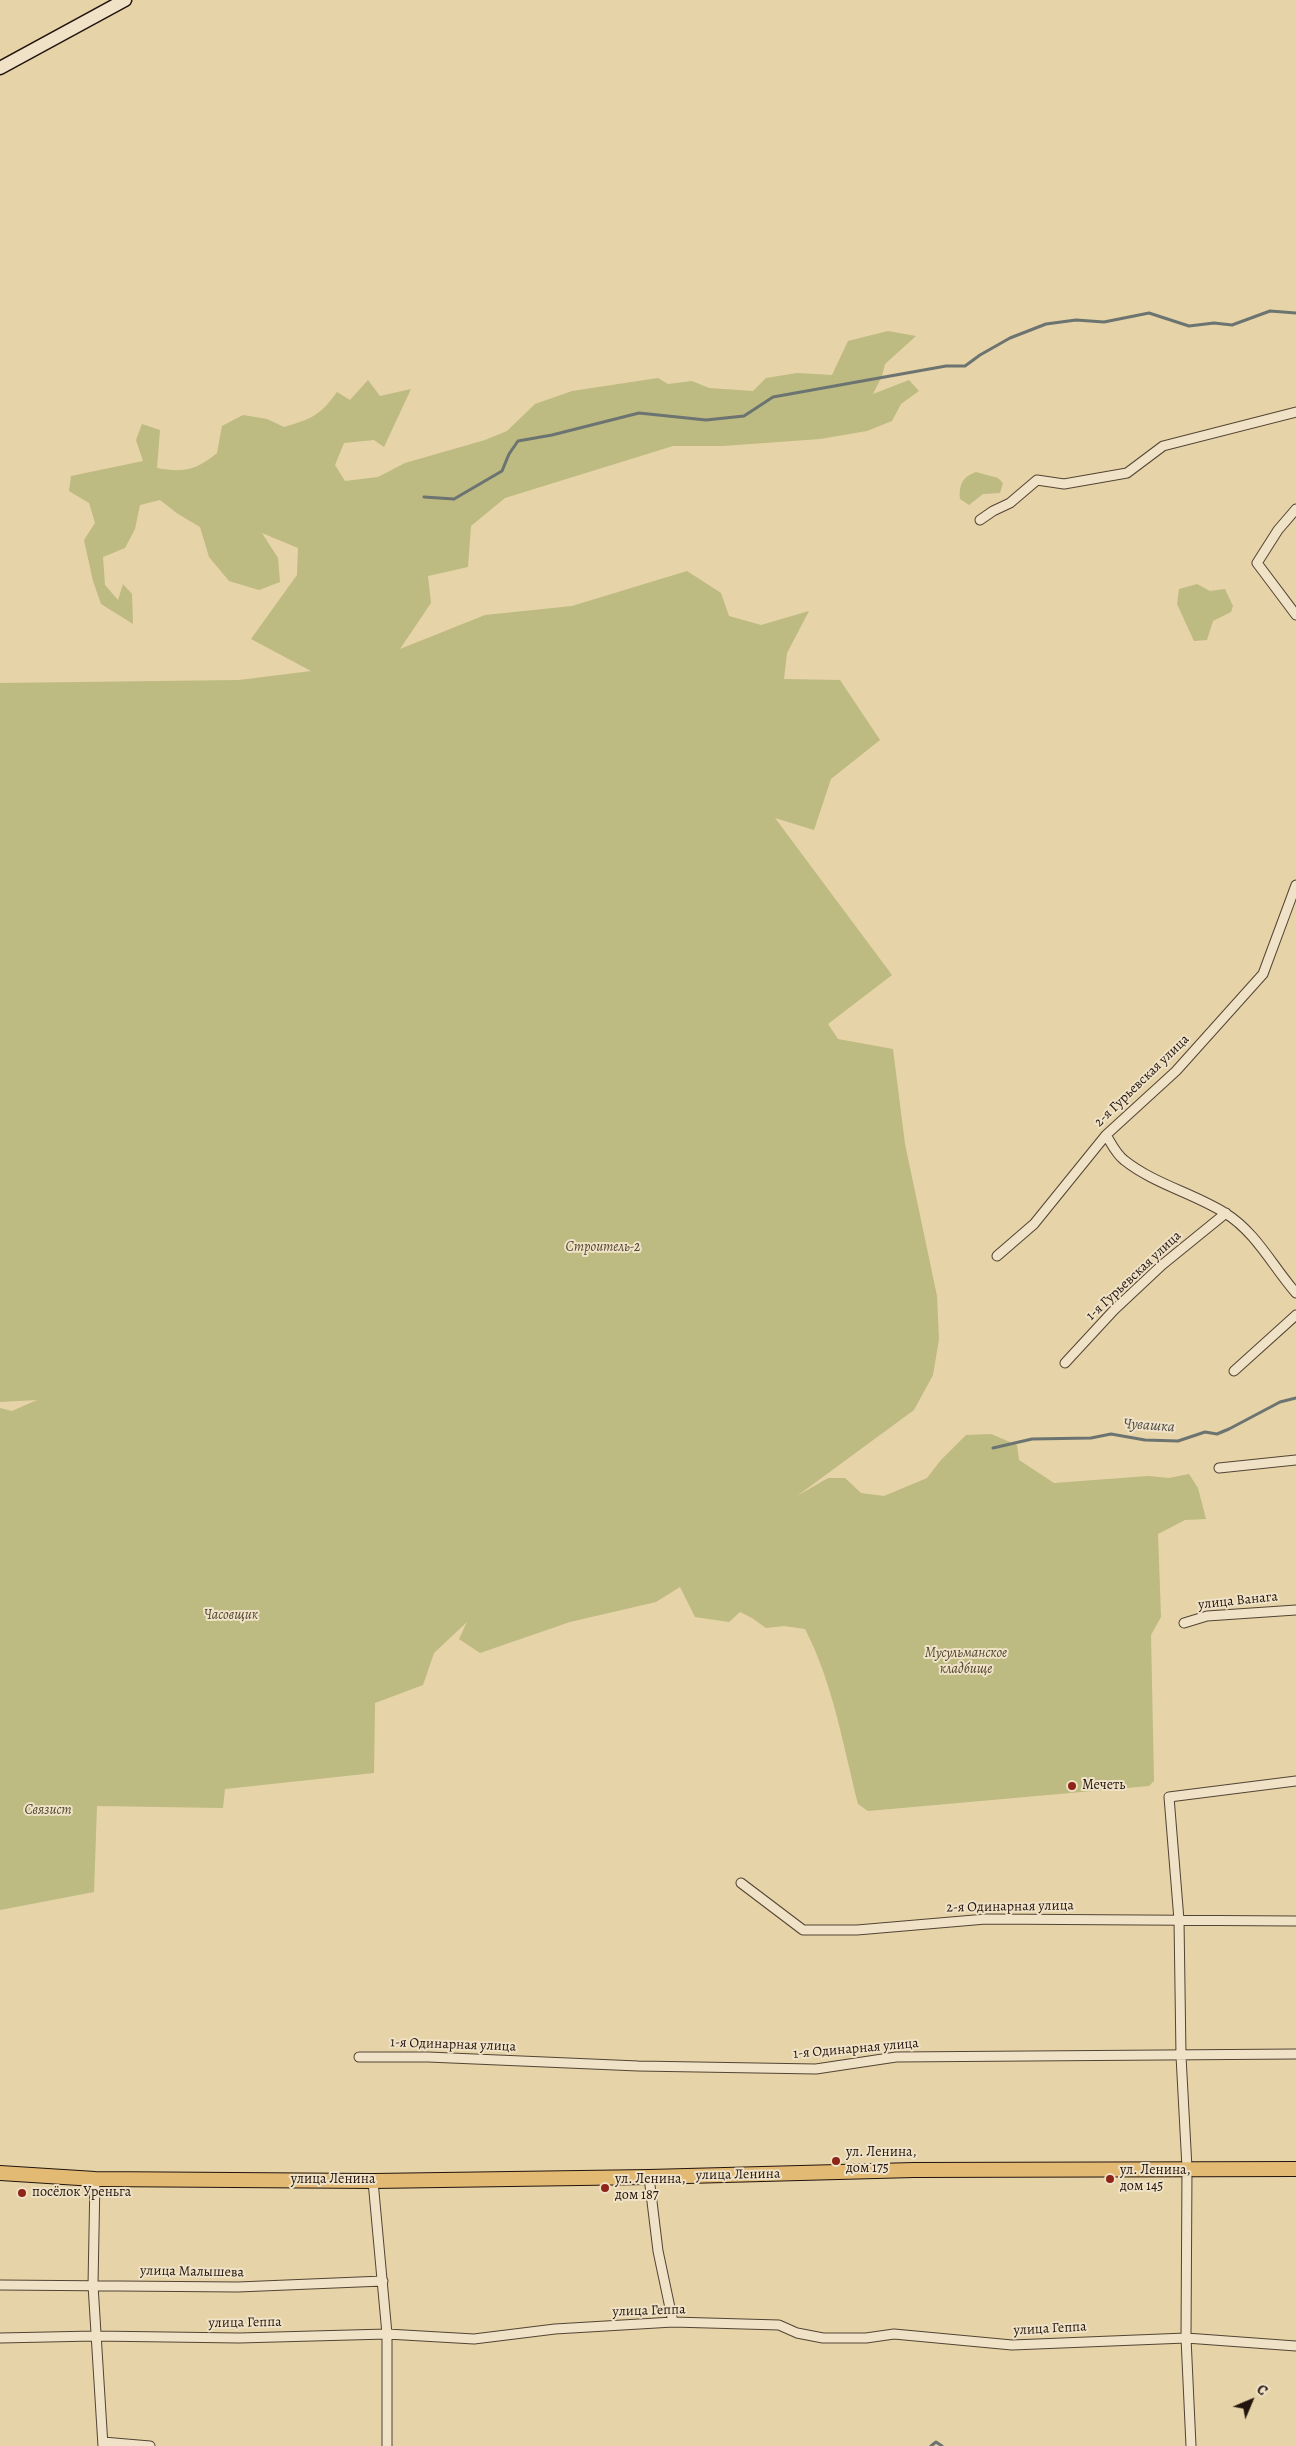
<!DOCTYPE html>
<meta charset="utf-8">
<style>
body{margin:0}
#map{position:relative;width:1296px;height:2446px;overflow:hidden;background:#e6d3a7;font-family:Alegreya,serif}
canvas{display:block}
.north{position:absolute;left:1226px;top:2376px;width:50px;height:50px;-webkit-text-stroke:4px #efe2c6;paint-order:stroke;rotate:45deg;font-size:14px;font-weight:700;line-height:20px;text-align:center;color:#22140e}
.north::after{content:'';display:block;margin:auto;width:18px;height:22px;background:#22140e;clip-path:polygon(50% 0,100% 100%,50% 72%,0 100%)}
</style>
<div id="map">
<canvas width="1296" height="2446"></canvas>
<div class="north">С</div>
</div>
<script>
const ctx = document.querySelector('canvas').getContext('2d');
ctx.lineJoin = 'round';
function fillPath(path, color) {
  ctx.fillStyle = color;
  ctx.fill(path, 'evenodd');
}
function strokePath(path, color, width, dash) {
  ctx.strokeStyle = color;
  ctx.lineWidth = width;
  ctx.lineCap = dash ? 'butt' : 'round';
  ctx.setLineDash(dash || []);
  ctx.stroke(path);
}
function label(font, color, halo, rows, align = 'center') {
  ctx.font = font + ' Alegreya,serif';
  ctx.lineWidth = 4;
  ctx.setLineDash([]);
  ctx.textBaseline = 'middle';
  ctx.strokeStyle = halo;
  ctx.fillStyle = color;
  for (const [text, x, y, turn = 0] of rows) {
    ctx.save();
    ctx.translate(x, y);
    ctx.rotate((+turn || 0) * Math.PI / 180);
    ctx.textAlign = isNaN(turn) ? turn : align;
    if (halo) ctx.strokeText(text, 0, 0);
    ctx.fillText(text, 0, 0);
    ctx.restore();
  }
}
fillPath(new Path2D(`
 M888,331L916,336L885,364L882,376L873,394L909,380L919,391L901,404L892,421L867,431L820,439L723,446H673L505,498L471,526L468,567L428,576L431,603L400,649L485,615L572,606L687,571L721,593L729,616L761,625L809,611L787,653L784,679L840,680L880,740L831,779L814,830L775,818L892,975L828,1024L838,1039L893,1049L905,1144L937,1296L939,1339L933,1375L914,1410L797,1496L828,1478H845L861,1493L884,1496L927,1478L941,1460L966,1435L991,1434L1017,1445L1019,1460L1054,1483L1148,1476L1169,1478L1189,1474L1198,1488L1206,1519L1185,1520L1158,1534L1161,1617L1151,1635L1154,1781L1149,1786L868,1811L858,1804C843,1745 833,1683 805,1629L784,1626L766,1628L752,1618L740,1612L729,1622L695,1617L680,1587L656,1602L570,1622L480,1653L459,1639L467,1622L434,1653L423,1685L375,1703L374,1773L225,1789L223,1808L97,1806L94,1892L0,1910V1408L12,1411L37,1400L0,1402V683L239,680L311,671L251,639L297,575L298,548L262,533L278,558L280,582L259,590L229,581L209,557L200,527L178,514L160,500L140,505L135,529L125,548L103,557L105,585L118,600L123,584L132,594L133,624L101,604L93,581L84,540L95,523L89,503L69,491L71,476L143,461L136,440L142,424L160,430L157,468C183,473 197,470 217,453L222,426L243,415L267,419L284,427C311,419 320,416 337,392L350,400L368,380L380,396L411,389L384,447L374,440L344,443L335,465L345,481L378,477L405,463L485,440L507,431L535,404L572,391L658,378L668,384L692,381L709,388L753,391L766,378L797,373L832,375L848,341Z
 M976,472L998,478L1003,483L1000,493L983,494L969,505L960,499C959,485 962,477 976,472Z
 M1197,584L1210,591L1225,589L1233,606L1231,612L1213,621L1207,640L1194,641L1177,604L1179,589Z`), '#bdba82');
strokePath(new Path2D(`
 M424,497L454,499L502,471L509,454L518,441L552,435L639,413L706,420L744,416L773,397L946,366H965L980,355L1010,338L1046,324L1076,320L1104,322L1149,313L1189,326L1214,323L1232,325L1270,311L1296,313
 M993,1448L1032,1439L1091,1438L1111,1434L1145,1440L1178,1441L1205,1432L1217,1434L1229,1429L1280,1402L1296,1398
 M931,2446L936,2442L942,2446`), '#6c7472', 3);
const street = new Path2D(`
 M1296,509L1278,530L1257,563L1296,615
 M980,520L993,511L1010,503L1037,480L1064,484L1127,473L1163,446L1296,412
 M1106,1135C1111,1143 1116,1154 1124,1160C1154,1184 1193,1193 1225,1213C1256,1232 1273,1267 1296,1293
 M997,1256L1034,1224L1106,1135L1176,1071L1263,974L1296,885
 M1065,1363L1114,1310L1162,1265L1226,1213
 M1234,1371L1296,1315
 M1219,1468L1296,1460
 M1184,1623L1207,1616L1296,1610
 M741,1883L803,1930H857L986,1919L1296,1921
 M359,2057H428L638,2066L816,2069L896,2057L1296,2054
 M649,2177L658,2251L673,2322
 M95,2179L93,2285L103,2446
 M373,2181L387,2334V2446
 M0,2285L238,2287L383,2281
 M0,2338L95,2336L239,2338L387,2334L474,2339L555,2329L673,2322L779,2325L797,2333L823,2338H866L894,2334L1012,2345L1186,2338L1296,2346
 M103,2442L150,2446
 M1191,2446L1186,2338L1187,2168L1181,2056L1179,1920L1169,1797L1296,1781`);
const secondary = new Path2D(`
 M0,68L125,0`);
const primary = new Path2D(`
 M0,2173L95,2179L373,2181L649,2177L914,2170L1296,2169`);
strokePath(street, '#534434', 11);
strokePath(secondary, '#22140e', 15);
strokePath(primary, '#22140e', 16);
strokePath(street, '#efe2c6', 9);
strokePath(secondary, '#efe2c6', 12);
strokePath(primary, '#e3ba74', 14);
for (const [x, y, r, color] of [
 [1072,1786,5,"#8f2418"],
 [836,2161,5,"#8f2418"],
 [1110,2179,5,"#8f2418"],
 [605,2188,5,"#8f2418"],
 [22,2193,5,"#8f2418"]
]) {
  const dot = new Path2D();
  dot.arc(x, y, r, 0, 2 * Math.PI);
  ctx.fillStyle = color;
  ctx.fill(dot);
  strokePath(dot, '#efe2c6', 2);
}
label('14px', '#22140e', '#efe2c6', [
 ["2-я Гурьевская улица",1142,1081,-44],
 ["1-я Гурьевская улица",1134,1276,-43],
 ["улица Ванага",1238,1601,-6],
 ["2-я Одинарная улица",1010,1907,-1],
 ["1-я Одинарная улица",453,2045,2],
 ["1-я Одинарная улица",856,2049,-5],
 ["улица Ленина",738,2175,-1],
 ["улица Ленина",333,2180],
 ["улица Малышева",192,2272,1],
 ["улица Геппа",649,2311,-2],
 ["улица Геппа",245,2323,-1],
 ["улица Геппа",1050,2329,-3]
]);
label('italic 14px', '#504631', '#efe2c6', [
 ["Строитель-2",603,1248],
 ["Часовщик",231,1616],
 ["Мусульманское",966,1654],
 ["кладбище",966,1670],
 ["Связист",48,1811]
]);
label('14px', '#22140e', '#efe2c6', [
 ["Мечеть",1082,1786],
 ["ул. Ленина,",846,2153],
 ["дом 175",846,2169],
 ["ул. Ленина,",1120,2171],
 ["дом 145",1120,2187],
 ["ул. Ленина,",615,2180],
 ["дом 187",615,2196],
 ["посёлок Уреньга",32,2193]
], 'left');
label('italic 15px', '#4d4c48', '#efe2c6', [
 ["Чувашка",1149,1426,4]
]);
</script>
